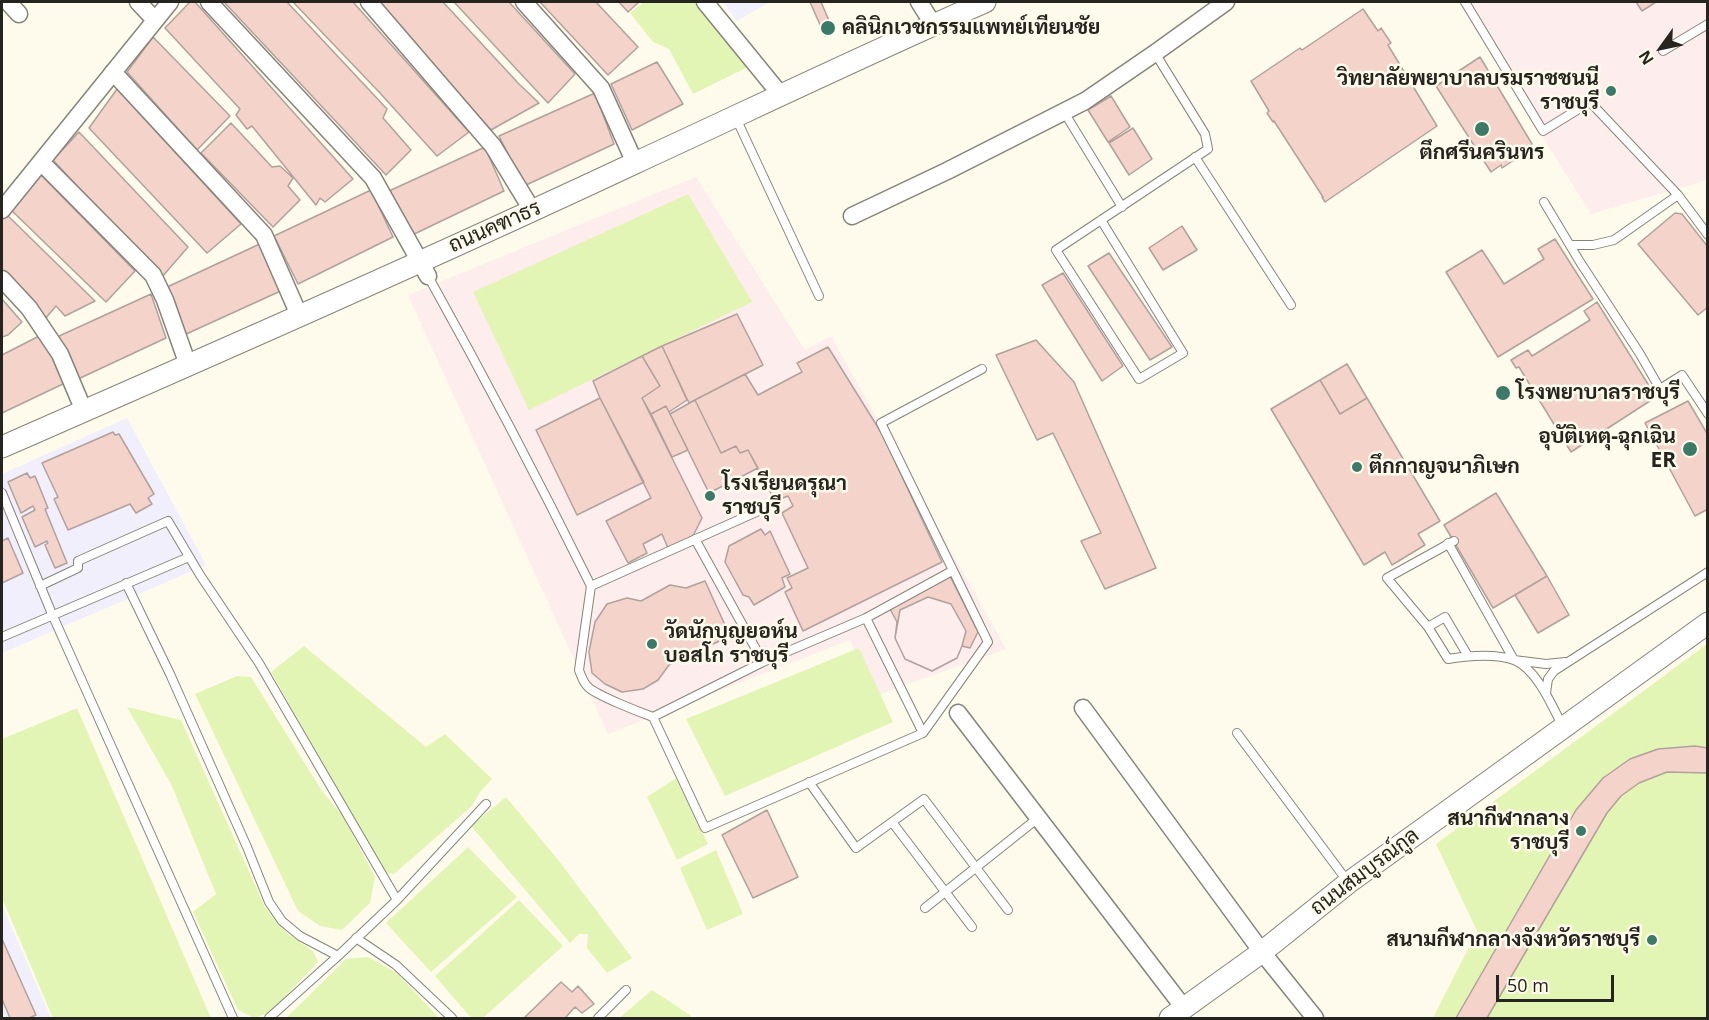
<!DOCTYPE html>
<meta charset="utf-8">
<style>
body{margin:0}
#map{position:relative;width:1709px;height:1020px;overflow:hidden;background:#fffbec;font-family:"Open Sans",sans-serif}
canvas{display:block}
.frame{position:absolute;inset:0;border:3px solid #25241e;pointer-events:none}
.north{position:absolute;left:1631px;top:18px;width:60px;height:60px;-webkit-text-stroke:4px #fffbec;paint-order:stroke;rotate:237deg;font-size:16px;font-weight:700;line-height:24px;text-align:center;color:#25241e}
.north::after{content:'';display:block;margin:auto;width:21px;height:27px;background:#25241e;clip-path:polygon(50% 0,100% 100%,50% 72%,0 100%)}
.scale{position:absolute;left:1496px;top:975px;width:118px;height:27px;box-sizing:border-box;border:3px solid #25241e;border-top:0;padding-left:8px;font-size:18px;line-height:21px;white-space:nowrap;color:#25241e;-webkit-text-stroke:4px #fffbec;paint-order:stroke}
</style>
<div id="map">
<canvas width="1709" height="1020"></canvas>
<div class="frame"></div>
<div class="north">N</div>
<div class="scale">50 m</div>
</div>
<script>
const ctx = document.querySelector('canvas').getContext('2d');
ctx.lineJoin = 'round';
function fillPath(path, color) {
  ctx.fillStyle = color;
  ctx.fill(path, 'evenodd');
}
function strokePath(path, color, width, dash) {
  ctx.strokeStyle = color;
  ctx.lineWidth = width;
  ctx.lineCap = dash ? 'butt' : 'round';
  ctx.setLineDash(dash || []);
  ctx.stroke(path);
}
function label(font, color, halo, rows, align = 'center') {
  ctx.font = font + ' "Open Sans",Sarabun,sans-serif';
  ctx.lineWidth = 5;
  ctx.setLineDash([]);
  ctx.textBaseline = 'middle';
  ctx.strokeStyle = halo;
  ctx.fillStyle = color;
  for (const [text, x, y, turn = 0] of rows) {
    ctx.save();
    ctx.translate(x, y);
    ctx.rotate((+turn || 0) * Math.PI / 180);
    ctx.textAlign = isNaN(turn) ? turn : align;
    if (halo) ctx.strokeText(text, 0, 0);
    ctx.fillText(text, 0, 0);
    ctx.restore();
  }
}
fillPath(new Path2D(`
 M723,2H770L737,21Z
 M127,418L206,565L2,653V474Z
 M2,905L51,1018H2Z`), '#f2effc');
fillPath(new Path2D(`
 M1458,2H1707V180L1591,214Z
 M696,177L805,350L831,336L1006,649L878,695L850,640L608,734L408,295Z`), '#fdeded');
fillPath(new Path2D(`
 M644,2H697L750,66L693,94L669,49L653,42L630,13Z
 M688,194L752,302L529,410L473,292Z
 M1707,644V1018H1433L1477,931L1436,844Z
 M304,646L426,747L445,734L492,779L480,792L472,806L394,874L385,873L271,672Z
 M859,648L893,722L725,796L686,719Z
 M237,676L251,677L322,791L343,816L375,877L370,903L342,930L320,926L298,911L195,694Z
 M127,707L181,720L265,907L289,935L313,951L318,962L269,1013L254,1018L238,1010L193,912L216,894L171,784Z
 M77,708L211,1018H53L2,898V739Z
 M676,778L708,844L677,860L647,797Z
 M506,797L559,861L632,958L607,973L587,948L588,934H579L570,943L471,826Z
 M468,847L517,897L431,972L386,923Z
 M716,850L743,914L707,930L680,868Z
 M519,900L563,946L483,1018H471L435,976Z
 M368,957L397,973L439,1018H286L346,959Z
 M652,990L690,1015L692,1018H619Z`), '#e3f5b4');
const building = new Path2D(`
 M190,2H195L353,179L325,202L320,198L316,205L252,126L247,129L236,115L240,109L165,28Z
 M224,2H287L387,109L383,118L411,150L386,175Z
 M293,2H353L469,132L437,156L380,93Z
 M377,2H443L519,84L539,103L491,130Z
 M454,2H509L575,74L548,103Z
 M540,2H596L638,47L608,75Z
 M619,2H639L628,12Z
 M810,2H821L834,32L825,36Z
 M1636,2H1656L1642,11Z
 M1363,9L1378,31L1381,28L1391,43L1388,45L1437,126L1325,202L1322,197H1323L1274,121L1273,122L1267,113L1269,111L1251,81L1300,48L1302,50Z
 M153,37L230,116L197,150L127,72Z
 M1480,57L1532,144L1521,151L1523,154L1502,168L1501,165L1491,172L1436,86Z
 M657,62L683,104L632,130L611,84Z
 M117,89L241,224L207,253L89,128Z
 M595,93L614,144L524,186L499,136Z
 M1111,96L1130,127L1108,142L1088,110Z
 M231,123L272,167L280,166L293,178L288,186L300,200L273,227L201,153Z
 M1133,128L1152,159L1129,175L1109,143Z
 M79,132L188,247L162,277L53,160Z
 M485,147L504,191L408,237L389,191Z
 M40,174L135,271L106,302L9,208Z
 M371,190L393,237L298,284L274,236Z
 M5,213L95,301L65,316L56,306L45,319L2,270V218Z
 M1675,213L1682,214L1708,247V307L1698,315L1638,244Z
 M1182,226L1197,250L1163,270L1149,248Z
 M1555,239L1593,299L1498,357L1446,272L1482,250L1504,284L1544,259L1538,249Z
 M264,242L285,289L184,335L165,288Z
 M1109,253L1172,347L1150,360L1088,266Z
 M1063,273L1123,366L1102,381L1042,285Z
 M151,294L166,338L76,380L57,337Z
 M2,299L22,322L8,335L2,337Z
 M1597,302L1656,397L1571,452L1519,367L1516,368L1511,360L1528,350L1532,356L1590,320L1584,311Z
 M737,314L763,365L689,403L662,346Z
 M43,334L65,383L2,413V355Z
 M1036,340L1074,382L1156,568L1105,589L1081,541L1101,533L1053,433L1037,440L996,355Z
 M662,346L687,400L669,412L666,406L651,414L642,398L660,386L642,356Z
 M828,347L882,434L942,562L803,631L785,592L792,588L787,578L808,568L782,513L793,506L788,496L775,501L748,450L740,453L736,446L721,453L695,400L745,374L758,395L802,372L797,363Z
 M642,356L660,386L642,398L702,518L693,536L668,548L662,534L643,544L647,553L628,563L606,521L651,498L600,398L593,381Z
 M1347,364L1367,398L1340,414L1320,380Z
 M1320,380L1340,414L1367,398L1440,521L1418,534L1425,545L1392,565L1385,552L1364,565L1271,409Z
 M600,398L644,482L577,515L536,430Z
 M695,400L721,453L736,446L740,453L748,450L758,468L709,493L670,414Z
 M1688,401L1708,435V509L1695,516L1645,423Z
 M666,406L688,450L672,457L651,414Z
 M113,432L115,435L119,434L154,494L148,498L152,504L136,513L130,504L68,530L54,499L58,497L42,463Z
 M27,473L30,478L35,476L48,508L45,509L67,563L55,568L45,545L48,543L47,541L35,547L22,517L35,510L33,506L21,513L8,482Z
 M1496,493L1547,576L1493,608L1444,525Z
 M761,529L765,535L770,531L790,574L782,578L785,587L754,605L749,597L743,595L725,562L729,546Z
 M8,538L23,573L2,583V541Z
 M950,576L978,632L970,648L962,646L957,658L932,671L905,659L895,638L897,622L890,609Z
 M1547,576L1569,615L1538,633L1515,595Z
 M705,581L730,636L669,665L658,680L643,689L622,692L605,684L592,673L589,652L595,622L607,604L627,598L641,601L670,585L686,588Z
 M928,597L951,604L966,631L962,646L957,658L932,671L905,659L895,638L900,610Z
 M1695,746L1708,748V773L1667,772L1639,783L1621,796L1607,813L1487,1018H1456L1576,810L1603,778L1630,759L1658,749Z
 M767,810L798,877L753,898L722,835Z
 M2,939L36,1015L29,1018H10L2,999Z
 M561,982L572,992L578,986L594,1004L582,1013L575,1007L566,1017L567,1018H527L525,1017Z`);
fillPath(building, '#f4d3ca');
strokePath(building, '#b1a19c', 1.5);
const service = new Path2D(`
 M1465,2L1543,131L1590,102L1678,195L1708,235
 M1663,51L1708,24
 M1064,112L1122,207
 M735,116L819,296
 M1195,157L1291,305
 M1544,202L1580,262L1640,354L1660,389L1682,375L1708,414
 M1101,220L1183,353L1139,379L1056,250L1208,149L1205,134L1155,53
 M1570,245H1593L1614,240L1678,195
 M428,276C485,378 539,481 591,586L763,509
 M2,493L52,614L233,1018
 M695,539L763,662L653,717L705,828L923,733L988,642L881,423L982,369
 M1454,541L1387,578L1428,627L1448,659C1467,656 1495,653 1514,660C1537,669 1552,706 1563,727
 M1448,543L1514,660L1546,664L1565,662
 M126,583L170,674L247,847L269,902L282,921L300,936L338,956
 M40,586L78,568V561L168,521L200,575L259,663L397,900
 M591,586L579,670C581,676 583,682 588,687C598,696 639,712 653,717
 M866,618L952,571
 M1428,627L1445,617L1468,656
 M2,637L189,557
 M763,662L866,618L923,733
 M1546,693L1548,679L1554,671L1708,572
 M1237,733L1348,882
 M809,782L856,848L924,799L1008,910
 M892,822L972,927
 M925,908L1038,818
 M356,938L396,965L452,1018
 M269,1018L338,956L397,900L486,804
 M598,1018L626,990`);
const minor = new Path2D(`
 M8,2L19,14
 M138,2L155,20
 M209,2L373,178L428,276
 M369,2L493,146L532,210
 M524,2L601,88L635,163
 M705,2L780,94
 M919,2L933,24
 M113,72L264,235L299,315
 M41,162L153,275L165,300L188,365
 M2,210L170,2
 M852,216L947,171L1085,101L1155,53L1226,2
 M2,279L29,308L60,354L84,411
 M1083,708L1262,952L1315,1018
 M958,713L1184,1008`);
const tertiary = new Path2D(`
 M2,447C214,354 426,261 635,163C752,109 867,54 985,2
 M1170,1018L1262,952L1348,883L1708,623`);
strokePath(service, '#878477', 10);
strokePath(minor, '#878477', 19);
strokePath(tertiary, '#878477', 23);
strokePath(service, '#fff', 8);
strokePath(minor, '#fff', 16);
strokePath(tertiary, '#fff', 21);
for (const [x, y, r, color] of [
 [828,28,8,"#3b7a68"],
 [1611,91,6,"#3b7a68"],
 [1482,129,8,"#3b7a68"],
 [1503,393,8,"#3b7a68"],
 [1690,449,8,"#3b7a68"],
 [1357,467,6,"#3b7a68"],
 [710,496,6,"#3b7a68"],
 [652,644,6,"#3b7a68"],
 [1581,831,6,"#3b7a68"],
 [1652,940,6,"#3b7a68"]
]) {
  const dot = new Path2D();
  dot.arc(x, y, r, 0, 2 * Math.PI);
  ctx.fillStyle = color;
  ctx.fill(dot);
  strokePath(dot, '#fffbec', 2);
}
label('bold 21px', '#25241e', '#fffbec', [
 ["คลินิกเวชกรรมแพทย์เทียนชัย",842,28],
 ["วิทยาลัยพยาบาลบรมราชชนนี",1599,79,"right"],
 ["ราชบุรี",1599,103,"right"],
 ["ตึกศรีนครินทร",1482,153,"center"],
 ["โรงพยาบาลราชบุรี",1516,393],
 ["อุบัติเหตุ-ฉุกเฉิน",1676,437,"right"],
 ["ER",1676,461,"right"],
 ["ตึกกาญจนาภิเษก",1369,467],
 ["โรงเรียนดรุณา",722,484],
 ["ราชบุรี",722,508],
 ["วัดนักบุญยอห์น",664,632],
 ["บอสโก ราชบุรี",664,656],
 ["สนากีฬากลาง",1569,819,"right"],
 ["ราชบุรี",1569,843,"right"],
 ["สนามกีฬากลางจังหวัดราชบุรี",1640,940,"right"]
], 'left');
label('21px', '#25241e', '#fffbec', [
 ["ถนนคฑาธร",495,227,-24],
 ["ถนนสมบูรณ์กูล",1365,872,-37]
]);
</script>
